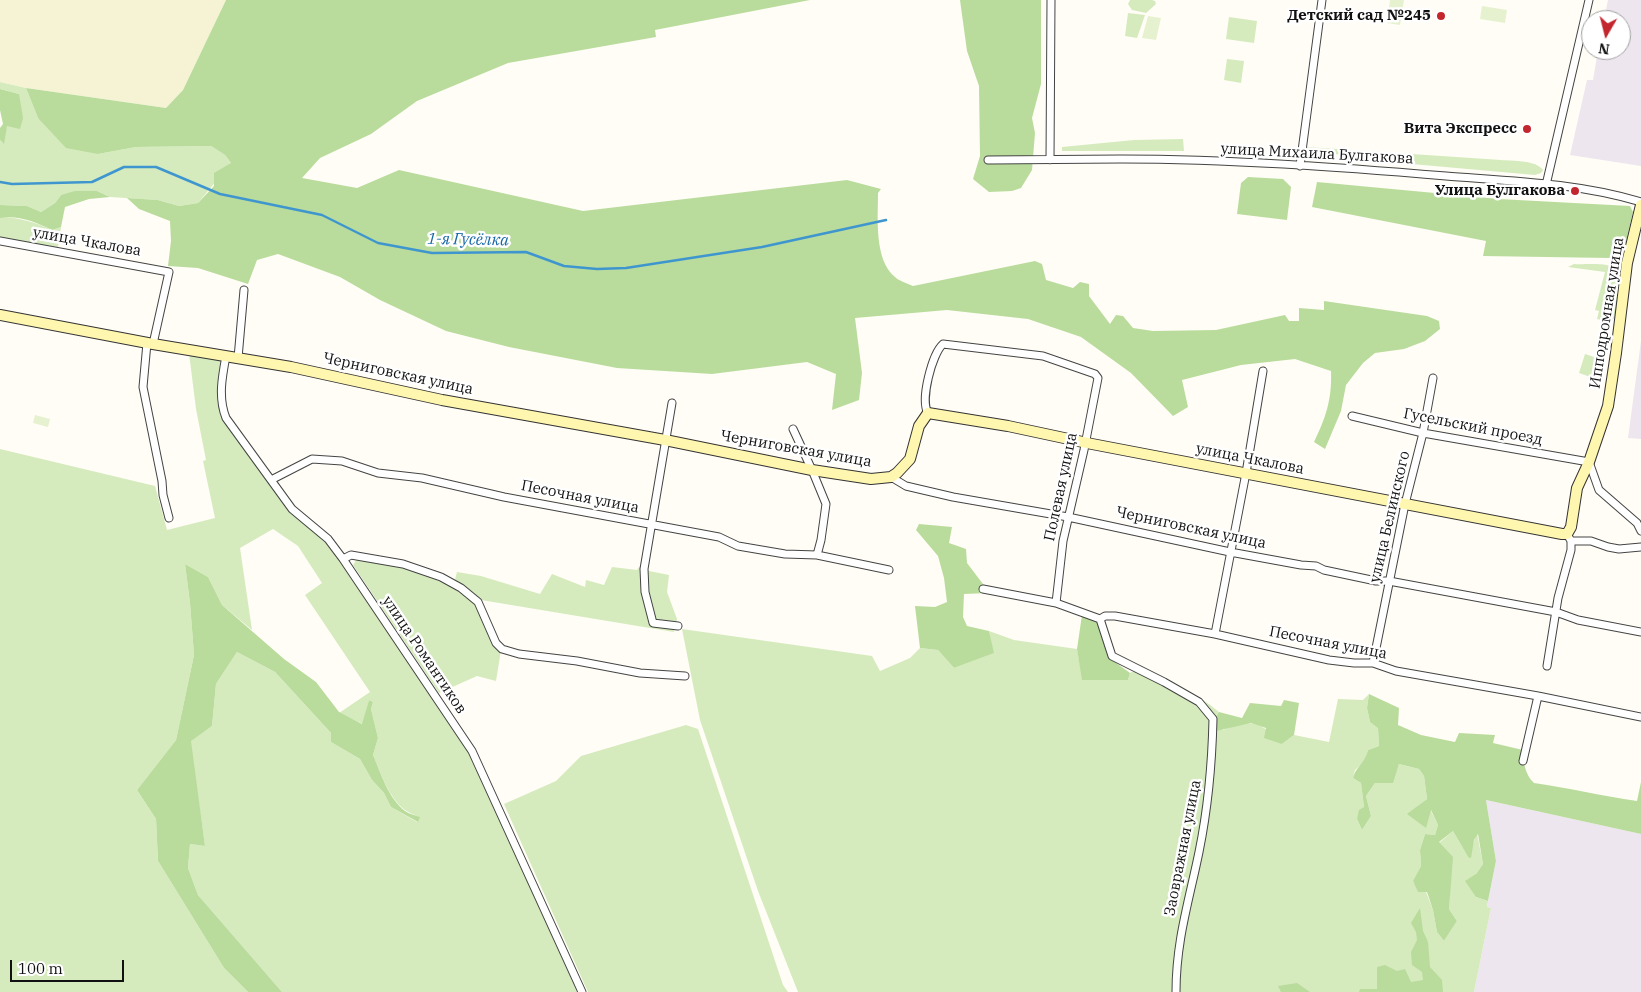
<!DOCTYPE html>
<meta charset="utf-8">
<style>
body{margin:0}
#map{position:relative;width:1641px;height:992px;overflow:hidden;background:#fffdf5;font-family:"IBM Plex Serif",serif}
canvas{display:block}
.north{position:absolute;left:1581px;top:10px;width:50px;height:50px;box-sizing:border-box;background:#fff;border:1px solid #a0a0a0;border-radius:50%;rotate:188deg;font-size:14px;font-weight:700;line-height:20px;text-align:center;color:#111}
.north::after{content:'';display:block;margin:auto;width:18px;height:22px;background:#c4262e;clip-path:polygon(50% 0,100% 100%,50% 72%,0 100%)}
.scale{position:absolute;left:10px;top:960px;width:114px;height:22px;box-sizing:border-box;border:2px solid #111;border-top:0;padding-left:6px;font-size:15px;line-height:18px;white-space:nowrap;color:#111;-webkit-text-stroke:4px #fff;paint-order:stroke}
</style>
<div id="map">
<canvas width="1641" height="992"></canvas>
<div class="north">N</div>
<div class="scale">100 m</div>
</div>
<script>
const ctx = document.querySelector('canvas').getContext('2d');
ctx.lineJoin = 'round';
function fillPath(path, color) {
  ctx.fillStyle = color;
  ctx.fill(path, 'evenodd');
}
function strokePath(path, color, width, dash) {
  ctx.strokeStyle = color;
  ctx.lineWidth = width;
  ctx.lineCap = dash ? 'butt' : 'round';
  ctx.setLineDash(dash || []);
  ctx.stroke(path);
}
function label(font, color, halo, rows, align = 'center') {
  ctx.font = font + ' "IBM Plex Serif",serif';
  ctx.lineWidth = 5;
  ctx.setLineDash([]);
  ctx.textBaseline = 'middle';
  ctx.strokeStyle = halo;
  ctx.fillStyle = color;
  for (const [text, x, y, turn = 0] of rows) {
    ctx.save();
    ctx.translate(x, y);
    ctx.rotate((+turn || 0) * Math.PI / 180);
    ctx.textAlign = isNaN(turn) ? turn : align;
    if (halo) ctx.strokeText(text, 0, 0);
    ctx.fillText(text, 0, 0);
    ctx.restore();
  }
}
fillPath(new Path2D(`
 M1608,0H1641V166L1570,155L1587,80H1593L1598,50H1621V20H1604Z
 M1641,341V439L1628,438Z
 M1486,800L1641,834V992H1474L1491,908L1487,907L1496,861Z`), '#eee6ef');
fillPath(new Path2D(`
 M0,0H226L183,90L166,108L26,88L0,82Z`), '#f6f3d4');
fillPath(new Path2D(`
 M1130,0H1152L1155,1L1156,4L1146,13L1132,10L1128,4Z
 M1128,13L1145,15L1137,38L1125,36Z
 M1229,17L1257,21L1254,43L1226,39Z
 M1227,59L1244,61L1241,83L1224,80Z
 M0,82L26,88L38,118L98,154L136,147L211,146L225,155L231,163L198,203L179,206L158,200L110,197L97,191L61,195L55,203L41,212L27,206L0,205V140L3,143L7,125L19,94L0,89Z
 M1183,139L1184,151H1062V147L1134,140Z
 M1307,147L1501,160C1513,161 1536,160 1543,170L1541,173L1535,175L1378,161C1366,157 1355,153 1343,154C1333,154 1325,157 1315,156L1312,159L1307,158L1304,155V149Z
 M2,217C20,218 36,222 52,230L61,227L58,247L0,239V218Z
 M1574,264C1586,265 1610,261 1619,271L1617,315L1611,322L1597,319L1599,311L1595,310L1605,272L1568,267Z
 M189,353L221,359L222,362C216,381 215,400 222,419L290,510L333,550L469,752L577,992H282L198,895L188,868L190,844L205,846L190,741L212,726L216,684L237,652L275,672L331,733V742L360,759L372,780L384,793L391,807L417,822L419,817C415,815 409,813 405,810C388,797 381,773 373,755L378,738L371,709L373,702L369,700L363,724L339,713L370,692L305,595L322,583L298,546L273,529L240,548L252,630L222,605L208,577L185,564L190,603L194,655L176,740L137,790L156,819L158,861L224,968L248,992H0V449L155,486L167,530L215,518L203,461L206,460L196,409Z
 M1585,354L1606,361L1602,381L1579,373Z
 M357,559L403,566L453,587L457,572L481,576L540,594L552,574L585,587L586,580L604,585L612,567L637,570L642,563H646L649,571L669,575L667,592L677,619L674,632L481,600L501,650L496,681L477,676L439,693L353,565Z
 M682,629L872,656L880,671L910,658L920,648L938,650L954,668L993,653L989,631L1014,640L1077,649L1083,680H1128L1130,673L1139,668C1168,679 1195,692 1219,712L1215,718L1223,730C1252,717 1262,723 1282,744L1294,735L1329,742L1338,699L1363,700L1369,694L1367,708L1370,722L1378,727L1379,746L1368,750L1365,761L1355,770L1353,778L1361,783L1364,807L1357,819L1362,830L1371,816L1366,796L1375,783H1392L1399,764L1419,769L1424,776L1427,799L1418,806L1430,809L1438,825L1435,835L1425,834L1420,850L1421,866L1413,882L1426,892L1433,910L1437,932L1444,941L1457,921L1449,909L1450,885L1439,843L1453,831L1468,857L1477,833L1483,864L1476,874V897L1488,901L1487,907L1491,908L1474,992H798L758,891L700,720Z
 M686,725L698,729L783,985L788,992H588L504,804L556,781L581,756Z`), '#d5ebbd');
fillPath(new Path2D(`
 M226,0H810L655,30L656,37L508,63L417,101L371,134L320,158L302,178L357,188L399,170L583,211L847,180L881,189L878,193C878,218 874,260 895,277C899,281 907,283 913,286L1035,261L1042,264L1046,280L1073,288L1080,282L1089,284V296L1110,324L1116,315L1123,316L1133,328L1153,331L1216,330L1285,315L1289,321H1299V308L1324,310V301L1427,316L1439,321L1440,329L1425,341L1404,349L1375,353L1363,363L1346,385L1341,411L1325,449L1314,442C1326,417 1332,400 1331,371L1295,359L1241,365L1182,380L1188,407L1173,416L1131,373L1081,337L1028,319L947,310L855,318L862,373L859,400L832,410L836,374L807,362L712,374L617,368L509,347L446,331L380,300L340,277L278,254L257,260L248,284L198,268L168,266L171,241L170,221L139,209L127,198L158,200L179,206L198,203L214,186V173L231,163L225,155L211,146L136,147L98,154L66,148L38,118L26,88L166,108L183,90Z
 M960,0H1041V84L1032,118L1035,133L1032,170L1021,188L1012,191L989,192L973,179L980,156L979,86L967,51Z
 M0,89L19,94L23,118L20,129L7,126L4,144L0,140V128L3,124L0,110Z
 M1248,177L1283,179L1291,187L1287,220L1237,214L1241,183Z
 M1317,182L1499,199L1630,206L1633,212L1624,250L1620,255L1609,258L1483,256L1486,241L1312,207Z
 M75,191H97L110,197L89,199L65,207L61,227L52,230C36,222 18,215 0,218V205L27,206L41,212L55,203L61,195Z
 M919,524L952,527L949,543L966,549L967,563L986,588L989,593L964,594L963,617L967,626L989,631L994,653L954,668L938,650L920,648L915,606L935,607L947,602L944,578L938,556L916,530Z
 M185,564L208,577L222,605L284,659L316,682L339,712L362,724L369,700L373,702L371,709L378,738L373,755C381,773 388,798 405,811C409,814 415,815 420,817L418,822L391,807L384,793L372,780L360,759L331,742V733L275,672L237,652L216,684L212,726L191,741L205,846L190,844L188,868L198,895L282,992H248L224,968L158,861L156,819L137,790L176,740L194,655L190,603Z
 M1082,615L1096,621L1099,626L1108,657L1130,673L1128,680H1082L1077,649Z
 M1369,694L1399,708L1398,725L1421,735L1455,742L1459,733L1495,735L1493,743L1523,750C1523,761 1525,775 1534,783C1569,788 1602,796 1637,801L1641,782V834L1486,800L1496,861L1488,901L1476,897L1465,881L1476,874L1483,864L1478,834L1474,840L1471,858L1468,857L1453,831L1439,842L1453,857L1449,909L1457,921L1444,941L1437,932L1433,910L1427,892H1418L1413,881L1421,866L1420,850L1425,834L1435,835L1438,825L1431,810L1426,828L1407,814L1427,799L1424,776L1419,769L1399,764L1393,783H1375L1366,796L1371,816L1362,830L1357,819L1359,810L1364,807L1361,783L1353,778C1357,765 1364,765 1368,750L1379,746L1378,728L1370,722L1367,708Z
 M1284,700L1299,703L1294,735L1282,744L1264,738L1266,728L1251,723L1216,731L1215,718L1219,712L1242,718L1250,703L1281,706Z
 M1420,908L1423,931L1428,942L1430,967L1442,980L1443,992H1359L1360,989H1377V967L1385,965L1397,971L1405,969L1411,982L1423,980L1422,972L1412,965L1411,952L1417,940L1416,932L1411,923Z
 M1297,983L1310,992H1281L1278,986Z`), '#b9dc9c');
fillPath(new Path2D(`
 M1390,0H1404L1400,25L1387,23Z
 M1482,6L1507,10L1505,23L1480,19Z
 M1148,16L1161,18L1156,40L1142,38Z
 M35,415L50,419L48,427L33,423Z`), '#e6f2cf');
strokePath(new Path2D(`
 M0,182L12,184L92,182L124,167H156L220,194L322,215L378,243L432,253L526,252L564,266L597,269L626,268L762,247L886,220`), '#3f96cf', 2.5);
const street = new Path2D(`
 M988,160C1033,160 1077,159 1121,159C1229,159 1338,167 1446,176C1511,181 1579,183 1641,202
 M1050,160L1051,0
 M1300,166L1322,0
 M1546,185L1589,0
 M0,241L169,272L153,344
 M147,343L143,387L162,481L163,495L169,518
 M226,356C222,377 218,398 226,418L292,509L328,539L343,559L472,751L582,992
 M238,358L244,290
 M672,403L644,569L645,592L653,623L678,626
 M928,413C920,400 932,354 943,344L1043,356L1095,374L1098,378L1084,450L1063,541L1056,603
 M1352,416L1423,433L1589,462L1599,490L1637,523L1641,531
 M793,429L812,470L826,504L821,540L817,555
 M891,477L906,486L953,497L1068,517L1230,552L1301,565L1316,566L1324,570L1376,581H1389L1556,612L1578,620L1641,632
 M271,480L312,459L342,461L378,473L422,478L504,497L719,537L738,546L785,554L817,555L889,570
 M1571,541H1591L1608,547L1619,549L1641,547
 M343,559L351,555L403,564L441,577L461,588L478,602L496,643L502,649L519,654L577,661L640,673L685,676
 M983,589L1056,603L1100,619L1105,616H1115L1215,634L1329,660L1354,663H1373L1396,671L1538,696L1641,717
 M1100,619L1112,656L1164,682L1199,702L1213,719C1212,764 1208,808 1199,852C1189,901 1176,941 1176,992
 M1215,634L1246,473L1263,371
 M1373,663L1405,504L1423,433L1433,378
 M1547,666L1558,598L1571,550V541L1567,534
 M1523,761L1538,696`);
const secondary = new Path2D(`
 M0,315L153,344L291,367L442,400L665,440L812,470L871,479L891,477L897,473L910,459L919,426L928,413L1008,426L1092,444L1562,534H1567L1571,527L1577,488L1589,462L1608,406L1616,353L1627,263L1641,205`);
strokePath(street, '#444', 9);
strokePath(secondary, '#333', 12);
strokePath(street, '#fff', 7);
strokePath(secondary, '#fff6b0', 10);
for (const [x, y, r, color] of [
 [1441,16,5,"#c4262e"],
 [1527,129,5,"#c4262e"],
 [1575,191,5,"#c4262e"]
]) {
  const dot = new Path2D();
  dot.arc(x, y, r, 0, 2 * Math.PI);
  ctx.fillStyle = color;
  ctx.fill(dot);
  strokePath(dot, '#fff', 2);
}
label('bold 15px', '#111', '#fff', [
 ["Детский сад №245",1431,16],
 ["Вита Экспресс",1517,129],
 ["Улица Булгакова",1565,191]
], 'right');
label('15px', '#111', '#fff', [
 ["улица Михаила Булгакова",1317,154,3],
 ["улица Чкалова",87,242,10],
 ["Ипподромная улица",1607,313,-81],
 ["Черниговская улица",398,374,12],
 ["Гусельский проезд",1473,427,11],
 ["Черниговская улица",796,449,10],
 ["улица Чкалова",1250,459,11],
 ["Полевая улица",1061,487,-78],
 ["Песочная улица",580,497,11],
 ["улица Белинского",1390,517,-77],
 ["Черниговская улица",1191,528,12],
 ["Песочная улица",1328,643,11],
 ["улица Романтиков",424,655,56],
 ["Заовражная улица",1183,848,-79]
]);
label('italic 16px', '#1768a6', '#fff', [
 ["1-я Гусёлка",468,240,1]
]);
</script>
